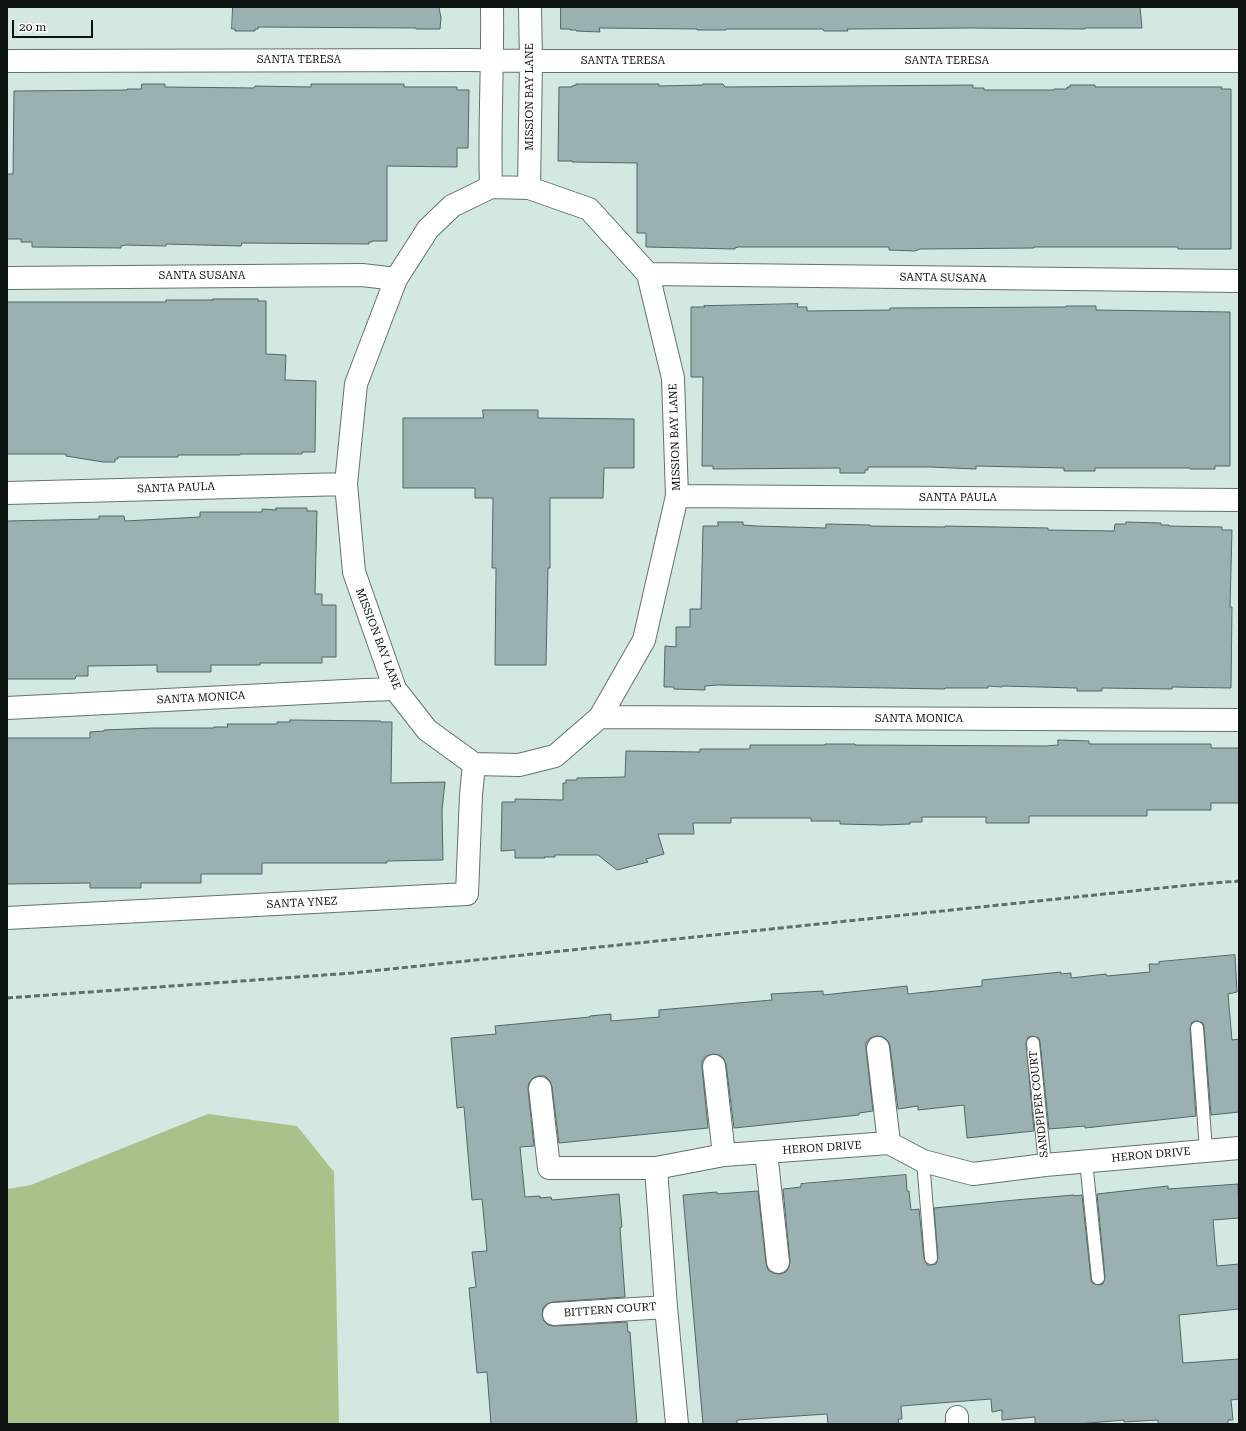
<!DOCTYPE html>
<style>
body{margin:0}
#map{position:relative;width:1246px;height:1431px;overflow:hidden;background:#d4e8e2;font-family:"Roboto Serif",serif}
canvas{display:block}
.frame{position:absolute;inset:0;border:8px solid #0c1311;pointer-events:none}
.scale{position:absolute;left:12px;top:20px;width:81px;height:18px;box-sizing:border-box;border:2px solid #0c1311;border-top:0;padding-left:5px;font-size:12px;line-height:14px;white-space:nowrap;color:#0c1311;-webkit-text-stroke:3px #fff;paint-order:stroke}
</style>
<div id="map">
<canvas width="1246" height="1431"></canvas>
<div class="frame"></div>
<div class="scale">20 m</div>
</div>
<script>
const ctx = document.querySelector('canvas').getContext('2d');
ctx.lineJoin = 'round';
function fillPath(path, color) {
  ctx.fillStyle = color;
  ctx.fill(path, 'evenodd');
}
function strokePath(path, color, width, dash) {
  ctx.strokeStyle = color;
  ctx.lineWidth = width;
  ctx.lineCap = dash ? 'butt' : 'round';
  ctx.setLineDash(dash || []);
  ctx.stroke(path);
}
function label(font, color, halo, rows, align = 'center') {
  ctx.font = font + ' "Roboto Serif",serif';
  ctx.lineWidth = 3;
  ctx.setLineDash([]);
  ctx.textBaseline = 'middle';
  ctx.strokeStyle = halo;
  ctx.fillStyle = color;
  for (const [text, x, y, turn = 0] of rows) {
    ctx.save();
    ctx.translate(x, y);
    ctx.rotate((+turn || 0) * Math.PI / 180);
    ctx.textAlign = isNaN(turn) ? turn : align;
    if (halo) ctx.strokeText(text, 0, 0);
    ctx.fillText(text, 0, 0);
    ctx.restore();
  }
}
fillPath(new Path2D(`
 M208,1114L297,1126L334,1172L339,1424H7V1189L31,1185Z`), '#a9c28a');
const building = new Path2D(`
 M233,7H439L441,18L440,29H416V28L258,27V29H255V31H235V29H232Z
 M561,7H1140L1142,28H1085V29L970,28L851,29H847L848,31H824L823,29H726V30H697V29L599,28L600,32L576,31V30H570V29H561Z
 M142,84H165V87L254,88L255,86L311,87V84H404V87H457V90H469L468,148H457V167L387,166V241H372V242H369V244L242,243L241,246L166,244V246L125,245L121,246V248L32,247V242H21V239H7V174H13L14,91L127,90V89H141Z
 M576,84H659V86L703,85V84H723L725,87L973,85V88H984V90H1054V89H1067V87H1070V85H1095V87H1222L1221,89H1231V249H1178V247H1034V248L920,249L915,251L889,250V247H738L735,248V249L646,247V233H637V163L572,162V161H558L559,87H572V86L576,85Z
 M213,299H258V301H266V354L286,355L285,380L316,381L315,452H302V454H240V455H178V457H118V459H115V462H103L66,456V454H7V302H166V300H213Z
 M798,304L797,307H807V311L890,310V308L1066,307V306H1096V310L1230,312V466H1215V469H1190V468H1095V471H1064V468L976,466V469L930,467H868V470H865V473H840V468L713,469V466H702L703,377H691V307H705L704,306Z
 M483,410H538V418L634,419V468H604L603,498H550V568H548L546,665H495L496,568H492L493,498H475V488H403V418H483Z
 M276,508H307V511H317L315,594H322V605H336V657H322V663H260V665H211V672H157V665L88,666V676H76L75,679H7V521L99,519V516H124L125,521L200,517V512H262V509L276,510Z
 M718,522H743V525L756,526L826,528V524L870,525V526L945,527V526L1048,528V530L1114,531L1115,524H1126V522L1161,523V525H1169V526L1222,527V530H1232L1230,607H1232L1231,688L1172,687V689L1102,688V691H1077V688L1002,686V687L988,686V688H945V689L717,685L705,686V690L674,689V687H664L665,646L676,647V627H690V609H701L703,526H718Z
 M290,720L381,721V722H392L391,783L445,782L442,810L443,860L387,861V863H262V874H201V883H141V888H90V883L7,884V738H90V732L104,731V730L153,728H214V727H228L227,724H277V722H290Z
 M1058,740L1089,741V744H1211V748H1239V803H1211V810H1147V816H1029V823H986V817H922V822H910V824L882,825L840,824V821H811V818H731V823H693L694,834H658L664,854L646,859L648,862L617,870L598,855H555V857H544L545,858H515V850L501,851L502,802H515V799L563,800V783H566V780H577V778L625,777L626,751L700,752V749H750V745H825V744H855V745L1046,746L1058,745Z
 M1235,955L1237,992L1228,994L1232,1040L1239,1039V1112L1211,1115L1204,1027L1203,1023L1197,1021L1192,1022L1190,1029L1196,1116L1085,1128V1126L1049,1129L1040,1042L1039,1038L1033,1036L1028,1037L1026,1044L1034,1131L967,1138L964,1105L918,1110V1106L898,1109L890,1046L888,1041L883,1037L877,1036L870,1038L866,1043V1049L873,1111L859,1113V1115L734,1128L726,1064L724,1059L719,1055L713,1054L706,1056L702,1061V1067L708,1128L559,1143L552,1087L550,1081L545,1076H538L533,1078L529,1083L528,1089L534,1146L520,1147L525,1197L540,1196V1198L551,1197L552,1200L619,1194L622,1227L620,1228L625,1297L553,1302L547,1304L543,1308L542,1315L544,1321L548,1325L554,1326L627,1322L628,1332H630L637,1424H491L487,1372L477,1373L469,1288L476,1287L472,1252L487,1251L482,1199L472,1200L464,1107L457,1108L451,1038L496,1034L495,1026L590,1017V1016L611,1014V1021L659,1017V1010L772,1000L771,994L823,991V995L907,986L908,994L982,986V980L1061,972V974L1071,973V978L1106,974L1107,976L1150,972L1149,964H1159V962Z
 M906,1175L907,1191H909L911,1210L919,1209L924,1259L927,1265H931L936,1264L938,1258L934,1208L1015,1200L1074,1195V1196L1082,1195L1091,1279L1092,1283L1098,1285L1103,1284L1105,1277L1097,1194L1168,1186V1189L1238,1184L1239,1218L1213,1220L1217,1266L1239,1264V1309L1179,1315L1183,1363L1239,1359V1399L1231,1400L1233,1420H1228V1424H1158V1420L1124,1422V1420L1078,1424H1035V1417L1002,1420V1410L992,1412L991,1399L901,1406L902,1419H898L899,1424H828L827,1414L737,1420V1424H703L683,1195L717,1192V1194L758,1191L766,1263L768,1270L773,1273L779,1274L786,1272L789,1267L790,1261L783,1189L801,1187V1184Z`);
fillPath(building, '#9bb0b1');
strokePath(building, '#536666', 1);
const service = new Path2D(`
 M1197,1028L1206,1150
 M1033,1043L1045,1165
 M923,1161L931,1258
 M1086,1161L1098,1278`);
const minor = new Path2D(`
 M7,61L470,60L531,61H1239
 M491,187L529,188L589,209L648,274L673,378L677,496L644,640L600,717L555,756L519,765L474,764L427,730L395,689L354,572L346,484L356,384L396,279L428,229L452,206Z
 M491,187C489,127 493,67 492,7
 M529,188L531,61L530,7
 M648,274L1239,281
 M7,278L362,275L396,279
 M7,493L346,484
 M677,496L1239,500
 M7,708L365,690L395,689
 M600,717L1239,720
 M7,918L467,894L471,795L474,764
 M878,1048L889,1143
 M714,1066L724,1155
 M540,1088L549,1168H656
 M766,1152L778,1262
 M554,1314L666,1307
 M957,1417V1424
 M677,1424L666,1307L656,1168L724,1155L889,1143L923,1161L973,1174L1045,1165L1239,1148`);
strokePath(service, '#60736d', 14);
strokePath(minor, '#60736d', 24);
strokePath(service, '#fff', 12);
strokePath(minor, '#fff', 22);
strokePath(new Path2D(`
 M7,998L352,973L1190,885L1239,881`), '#616e6a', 3, [6, 3]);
label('11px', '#0c1311', '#fff', [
 ["SANTA TERESA",299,60],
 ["SANTA TERESA",623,61],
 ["SANTA TERESA",947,61],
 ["MISSION BAY LANE",530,97,-90],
 ["SANTA SUSANA",202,276],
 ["SANTA SUSANA",943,278,1],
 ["MISSION BAY LANE",675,437,-92],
 ["SANTA PAULA",176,488,-2],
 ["SANTA PAULA",958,498],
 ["MISSION BAY LANE",378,639,69],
 ["SANTA MONICA",201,698,-3],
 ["SANTA MONICA",919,719],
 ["SANTA YNEZ",302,903,-3],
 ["SANDPIPER COURT",1039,1104,-96],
 ["HERON DRIVE",822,1148,-4],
 ["HERON DRIVE",1151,1155,-5],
 ["BITTERN COURT",610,1310,-4]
]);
</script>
